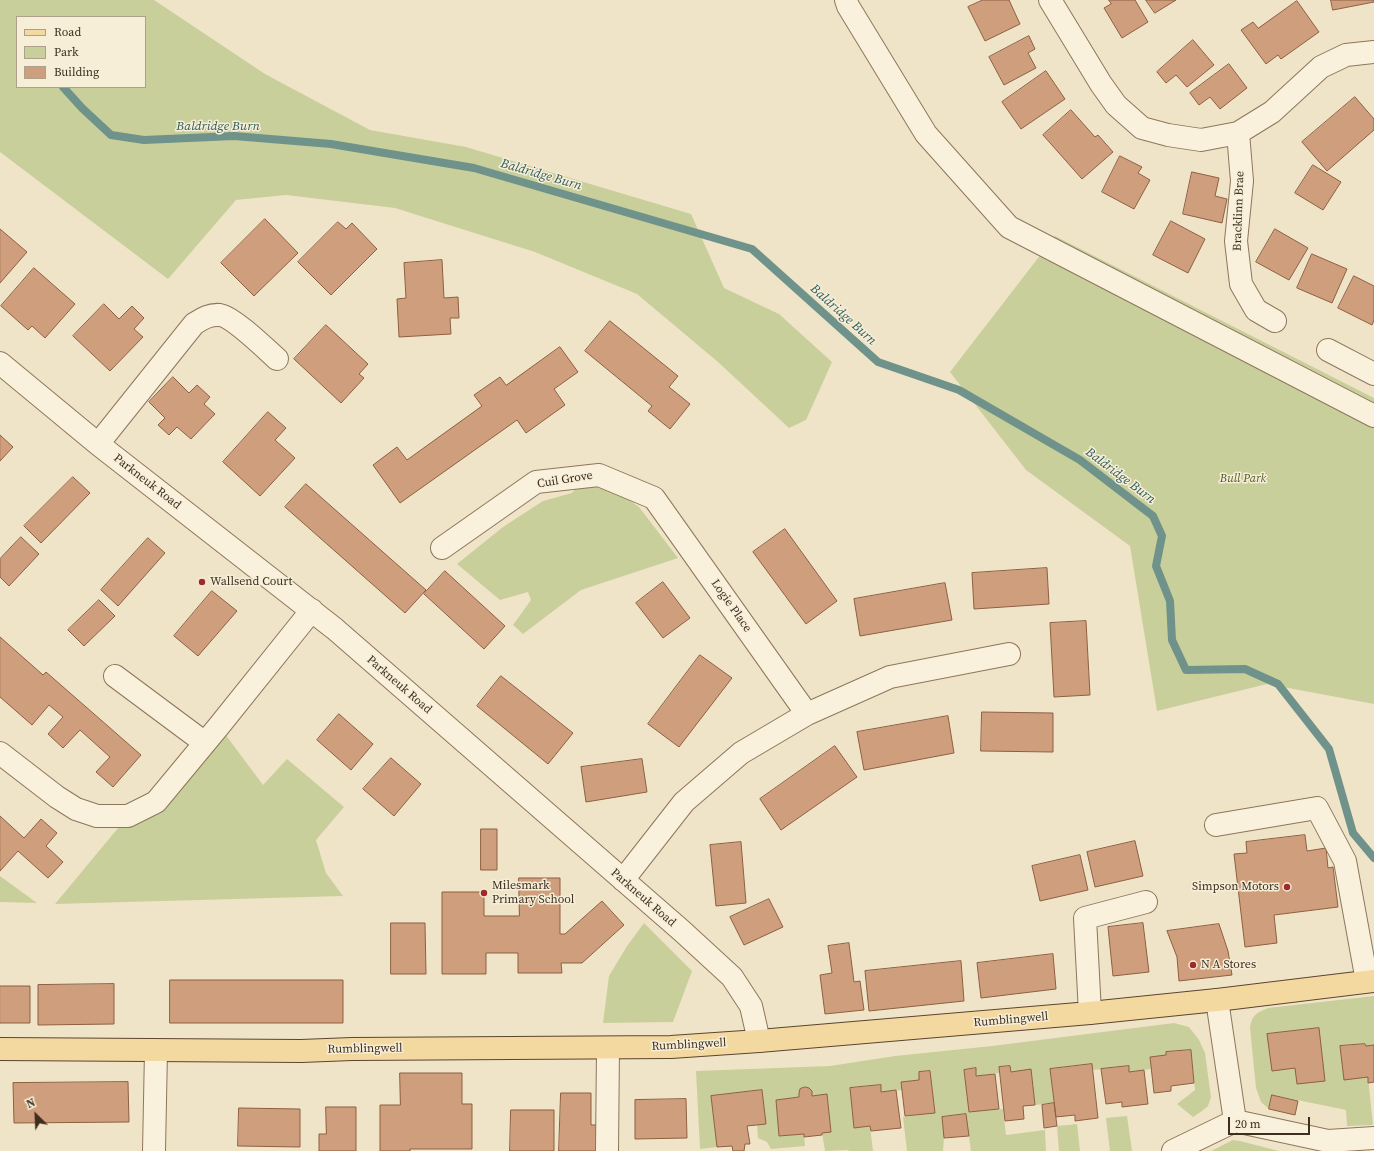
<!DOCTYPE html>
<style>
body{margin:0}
#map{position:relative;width:1374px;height:1151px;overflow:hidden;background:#f0e4c8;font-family:"Source Serif 4",serif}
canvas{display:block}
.legend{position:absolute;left:16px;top:16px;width:130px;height:72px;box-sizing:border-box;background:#f7eed8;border:1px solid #ada18e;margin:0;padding:5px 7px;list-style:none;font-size:12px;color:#3d2e20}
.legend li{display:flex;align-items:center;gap:8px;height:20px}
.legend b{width:20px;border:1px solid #ada18e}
.north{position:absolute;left:16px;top:1095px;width:40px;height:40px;-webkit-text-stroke:3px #f7eed8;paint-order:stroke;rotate:336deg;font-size:11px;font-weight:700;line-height:16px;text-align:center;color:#3d2e20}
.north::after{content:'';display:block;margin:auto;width:14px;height:18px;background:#3d2e20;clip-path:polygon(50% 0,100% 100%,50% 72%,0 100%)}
.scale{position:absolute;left:1228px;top:1117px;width:82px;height:18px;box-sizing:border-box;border:2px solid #3d2e20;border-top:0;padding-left:5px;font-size:12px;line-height:14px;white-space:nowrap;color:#3d2e20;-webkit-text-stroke:3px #f7eed8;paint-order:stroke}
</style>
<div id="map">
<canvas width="1374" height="1151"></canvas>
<ul class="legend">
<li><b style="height:5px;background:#f3d9a0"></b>Road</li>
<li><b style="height:11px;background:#c9cf9b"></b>Park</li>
<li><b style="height:11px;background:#cf9f7d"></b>Building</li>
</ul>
<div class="north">N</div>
<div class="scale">20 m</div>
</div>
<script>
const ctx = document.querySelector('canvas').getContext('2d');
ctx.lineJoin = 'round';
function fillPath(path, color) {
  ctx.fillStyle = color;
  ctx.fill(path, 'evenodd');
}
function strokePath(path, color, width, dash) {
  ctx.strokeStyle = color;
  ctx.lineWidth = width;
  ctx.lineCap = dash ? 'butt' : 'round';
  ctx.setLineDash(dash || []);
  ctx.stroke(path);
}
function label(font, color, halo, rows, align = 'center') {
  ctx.font = font + ' "Source Serif 4",serif';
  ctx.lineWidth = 3;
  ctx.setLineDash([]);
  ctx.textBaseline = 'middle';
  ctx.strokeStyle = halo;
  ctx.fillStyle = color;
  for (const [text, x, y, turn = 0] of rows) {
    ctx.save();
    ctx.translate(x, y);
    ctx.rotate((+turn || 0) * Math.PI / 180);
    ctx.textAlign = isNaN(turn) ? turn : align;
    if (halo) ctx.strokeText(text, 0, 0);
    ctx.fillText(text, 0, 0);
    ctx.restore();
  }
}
fillPath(new Path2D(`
 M0,0H154L265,74L370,130L466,147L691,214L724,288L779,314L832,362L806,420L789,428L718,362L637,294L535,252L395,208L286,195L236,200L168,279L0,152ZM17,17H145V87H17Z
 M1055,236L1374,398V704L1267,684L1157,711L1130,546L1026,470L950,372Z
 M581,482L600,484L622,495L639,507L678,558L581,590L523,634L513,625L531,600L528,592L500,600L457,564L503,527L543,501L572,493Z
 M219,726L263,785L287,759L344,807L316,840L326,873L343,896L55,904L128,816Z
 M0,876L37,903L0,902Z
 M644,923L692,971L673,1022L603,1023L609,976L627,946Z
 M1374,996V1045L1366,1046L1365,1044L1341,1046L1344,1079L1368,1077L1373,1125L1347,1126L1346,1110L1273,1095L1269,1109L1261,1102L1256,1088L1250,1028C1252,1015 1256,1013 1268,1008Z
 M1174,1023L1189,1027L1199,1040L1205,1053L1211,1097L1208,1106L1202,1111L1193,1117L1177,1104L1195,1090L1191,1050L1166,1052V1055L1150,1057L1151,1069L1129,1072V1066L1093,1070L1092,1064L1050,1069L1054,1103L1035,1105L1031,1070L1011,1072L1010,1066L999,1067V1073L976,1076V1068L964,1070L969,1112L1003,1109L1006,1135L1045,1130L1046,1151H971L966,1114L942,1117L944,1138L943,1151H907L903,1117L935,1113L930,1071L919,1072V1080L901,1082L902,1090L881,1092L880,1085L850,1088L854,1127L870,1126L873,1151H849L848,1150L825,1151L822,1133L831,1132L827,1095L812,1096C811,1084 798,1085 799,1097L776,1100L779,1136L804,1134L805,1146L771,1149L767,1142L758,1138L757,1124L711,1096L717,1147L700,1149L696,1071L830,1066L895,1056L992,1046Z
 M1127,1116L1132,1151H1110L1106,1118Z
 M1077,1124L1080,1151H1059L1057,1126Z
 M1233,1140L1240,1141L1279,1151H1211Z`), '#c9cf9b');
strokePath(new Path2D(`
 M63,87L82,108L111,135L144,140L234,136L331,144L474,168L752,249L878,362L959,390L1080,460L1153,516L1162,536L1156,566L1170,601L1172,640L1186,670L1245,669L1278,684L1329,749L1353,833L1374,858`), '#6f938a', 8);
const building = new Path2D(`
 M983,0H1009L1020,24L985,41L968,7Z
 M1109,0H1135L1148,22L1122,38L1104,8L1111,4Z
 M1146,0H1176L1155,13Z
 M1331,0H1374V2L1333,10Z
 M1297,1L1319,32L1281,59L1278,55L1266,64L1241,30L1253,22L1258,28Z
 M1029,36L1035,49L1028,53L1036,68L1004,85L989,57Z
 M1193,40L1214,65L1187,87L1176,75L1166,83L1157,72Z
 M1229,64L1247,88L1220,109L1210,97L1199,105L1190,93Z
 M1046,71L1065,99L1021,129L1002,102Z
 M1355,97L1374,119V130L1327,171L1302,142Z
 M1071,110L1095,137L1098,135L1113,152L1082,179L1043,135Z
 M1120,156L1142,167L1138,173L1150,180L1134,209L1102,192Z
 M1313,165L1341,182L1323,210L1295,193Z
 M1192,172L1219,178L1215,196L1227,199L1222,223L1183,214Z
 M265,219L298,253L254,296L221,263Z
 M1171,221L1205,239L1188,273L1153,255Z
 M338,222L346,229L352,223L377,249L331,295L298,262Z
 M0,229L27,252L0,283Z
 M1275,229L1308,248L1289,280L1256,262Z
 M1312,254L1347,269L1332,303L1297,288Z
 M442,260L444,298L458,297L459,318H450L451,334L399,337L397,299L406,298L404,263Z
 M34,268L75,304L45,338L32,326L28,330L1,306Z
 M1354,276L1374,286V320L1372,325L1338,308Z
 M104,304L119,319L132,306L144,318L134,329L143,337L110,371L73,336Z
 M610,321L678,376L669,387L690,404L670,429L648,411L652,406L585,351Z
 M326,325L368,364L359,374L364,378L341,403L294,359Z
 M560,347L578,372L554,389L565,405L526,433L517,420L400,503L373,465L397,447L407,460L482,406L474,395L500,377L506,385Z
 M173,377L189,393L197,385L210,397L204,404L215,414L191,439L177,427L169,435L158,425L165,418L149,402Z
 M268,412L286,428L275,440L295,458L260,496L223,462Z
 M0,435L13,447L0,461Z
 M73,477L90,493L41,543L24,526Z
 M306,484L426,590L405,613L285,507Z
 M785,529L837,601L806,624L753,552Z
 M21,537L39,554L9,586L0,577V559Z
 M148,538L165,553L118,606L101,590Z
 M1047,568L1049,604L974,609L972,573Z
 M445,571L505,626L484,649L424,594Z
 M663,582L690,618L663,638L636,603Z
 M945,583L952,620L860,636L854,599Z
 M212,591L237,611L198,656L174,636Z
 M99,600L115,616L84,646L68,630Z
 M1086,621L1090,695L1054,697L1050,623Z
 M0,637L43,675L46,672L141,755L113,787L96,772L110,757L80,730L63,748L48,734L63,717L49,705L32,725L0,697Z
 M700,655L732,678L679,747L648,724Z
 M501,676L573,733L548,764L477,706Z
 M982,712L1053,713V752L981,751Z
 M339,714L373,744L351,770L317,740Z
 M948,716L954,753L864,770L857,732Z
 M835,746L857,777L781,830L760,799Z
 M391,758L421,784L394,816L363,789Z
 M642,759L647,792L586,802L581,767Z
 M0,816L24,838L41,819L57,833L46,846L63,862L48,878L18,851L0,871Z
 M481,829H497V870H481Z
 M1305,835L1307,851L1326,848L1328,868L1333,867L1338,907L1274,915L1277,943L1245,947L1234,854L1247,853L1246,842Z
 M1135,841L1143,876L1095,887L1087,852Z
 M741,842L746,903L716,906L710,845Z
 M1080,855L1088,890L1040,901L1032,866Z
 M519,878H560V934H565L602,901L624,925L582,963H561L562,973H518V953H486V974H442V892H484V916H519Z
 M769,899L783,927L744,945L730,917Z
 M391,923H425L426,974H391Z
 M1143,923L1149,972L1113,976L1108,927Z
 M1219,924L1228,951L1232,975L1179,981L1177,957L1167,931Z
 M849,943L854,982L860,981L864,1010L825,1014L820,975L832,973L828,946Z
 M1053,954L1056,989L981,998L977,963Z
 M961,961L964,1001L869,1011L865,971Z
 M170,980H343V1023H170Z
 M114,984V1024L38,1025V985Z
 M0,986H30V1023H0Z
 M1319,1028L1325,1081L1297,1084L1295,1068L1272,1071L1267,1034Z
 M1365,1044L1366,1046L1374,1045V1082L1368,1083V1077L1344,1080L1340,1046Z
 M1191,1050L1194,1083L1171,1086V1091L1154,1093L1150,1057L1166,1055V1052Z
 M1092,1064L1098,1118L1075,1121V1115L1056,1117L1050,1069Z
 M1010,1066L1011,1072L1031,1069L1035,1105L1023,1106L1024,1119L1005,1121L999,1067Z
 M1129,1066V1072L1144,1070L1148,1104L1122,1107V1102L1106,1104L1101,1069Z
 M976,1068V1076L995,1074L999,1109L969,1112L964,1070Z
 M930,1071L935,1113L905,1116L901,1082L919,1080V1072Z
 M400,1073H462V1104H472V1149H410V1151H380V1105H400Z
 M128,1082L129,1122L14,1123L13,1083Z
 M881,1085V1092L896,1090L901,1128L871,1131L870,1126L854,1128L850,1088Z
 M805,1087L809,1088L812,1091V1096L827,1094L831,1132L822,1133V1135L804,1137V1134L779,1136L776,1100L799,1097V1093L800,1089Z
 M762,1090L766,1124L747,1126L750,1144H745L744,1151H733L732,1146L717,1147L711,1096Z
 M561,1093H591V1125H603L602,1151H559Z
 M1272,1095L1298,1101L1295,1115L1269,1109Z
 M686,1099L687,1138L635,1139V1100Z
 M1054,1103L1057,1126L1044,1128L1042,1105Z
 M326,1107H356V1151H319V1134H326Z
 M239,1108L300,1109V1147L238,1146Z
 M511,1110H554V1151H510Z
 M966,1114L969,1136L944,1138L942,1117Z`);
fillPath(building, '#cf9f7d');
strokePath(building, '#8d5f41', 1);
const minor = new Path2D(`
 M846,0L848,6L926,134L1009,227L1374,416
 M1050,0L1101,84L1116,105L1142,128L1168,135L1201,140L1238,133L1272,112L1321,67L1346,55L1374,52
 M1238,133L1242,181L1236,241L1241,284L1256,310L1275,321
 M1328,350L1374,374
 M0,363L98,444L335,629L682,931L732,977L751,1006L759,1041
 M98,444L194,324C202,319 209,314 220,315C233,317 266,349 277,359
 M442,548L536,482L599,475L654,498L807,714
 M115,676L205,743
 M0,753L57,797L76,809L97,816H128L156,802L219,726L312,610
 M1216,825L1317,808L1345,861L1367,981
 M623,880L684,802L741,753L807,714L890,677L1009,654
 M1090,1013L1085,918L1146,902
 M1235,1121L1328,1141L1374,1138
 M154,1151L156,1051
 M607,1151L608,1048
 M1173,1151L1235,1121L1217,1000`);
const major = new Path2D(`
 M0,1049L301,1051L352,1049L671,1047L759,1041L1090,1013L1217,1000L1374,981`);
strokePath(minor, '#8d765c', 24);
strokePath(major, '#5b4430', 24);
strokePath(minor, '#faf1dc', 22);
strokePath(major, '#f3d9a0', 22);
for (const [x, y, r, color] of [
 [202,582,4,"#9e2a2b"],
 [1287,887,4,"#9e2a2b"],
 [484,893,4,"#9e2a2b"],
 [1193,965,4,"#9e2a2b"]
]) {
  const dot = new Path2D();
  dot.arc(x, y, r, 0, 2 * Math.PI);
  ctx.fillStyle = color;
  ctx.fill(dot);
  strokePath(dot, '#f7eed8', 1.5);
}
label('12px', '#3d2e20', '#f7eed8', [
 ["Bracklinn Brae",1239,211,-88],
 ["Cuil Grove",565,480,-9],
 ["Parkneuk Road",147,482,38],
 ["Logie Place",731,606,55],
 ["Parkneuk Road",399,685,41],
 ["Parkneuk Road",643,898,41],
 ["Rumblingwell",1011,1020,-5],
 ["Rumblingwell",689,1045,-3],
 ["Rumblingwell",365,1049,-1]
]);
label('italic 12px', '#4d5a26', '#f7eed8', [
 ["Bull Park",1243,479]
]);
label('12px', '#3d2e20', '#f7eed8', [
 ["Wallsend Court",210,582],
 ["Milesmark",492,886],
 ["Primary School",492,900],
 ["Simpson Motors",1279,887,"right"],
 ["N A Stores",1201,965]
], 'left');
label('italic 13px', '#2f5d5a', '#f7eed8', [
 ["Baldridge Burn",218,127],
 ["Baldridge Burn",541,175,16],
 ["Baldridge Burn",843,315,42],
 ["Baldridge Burn",1120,476,37]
]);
</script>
